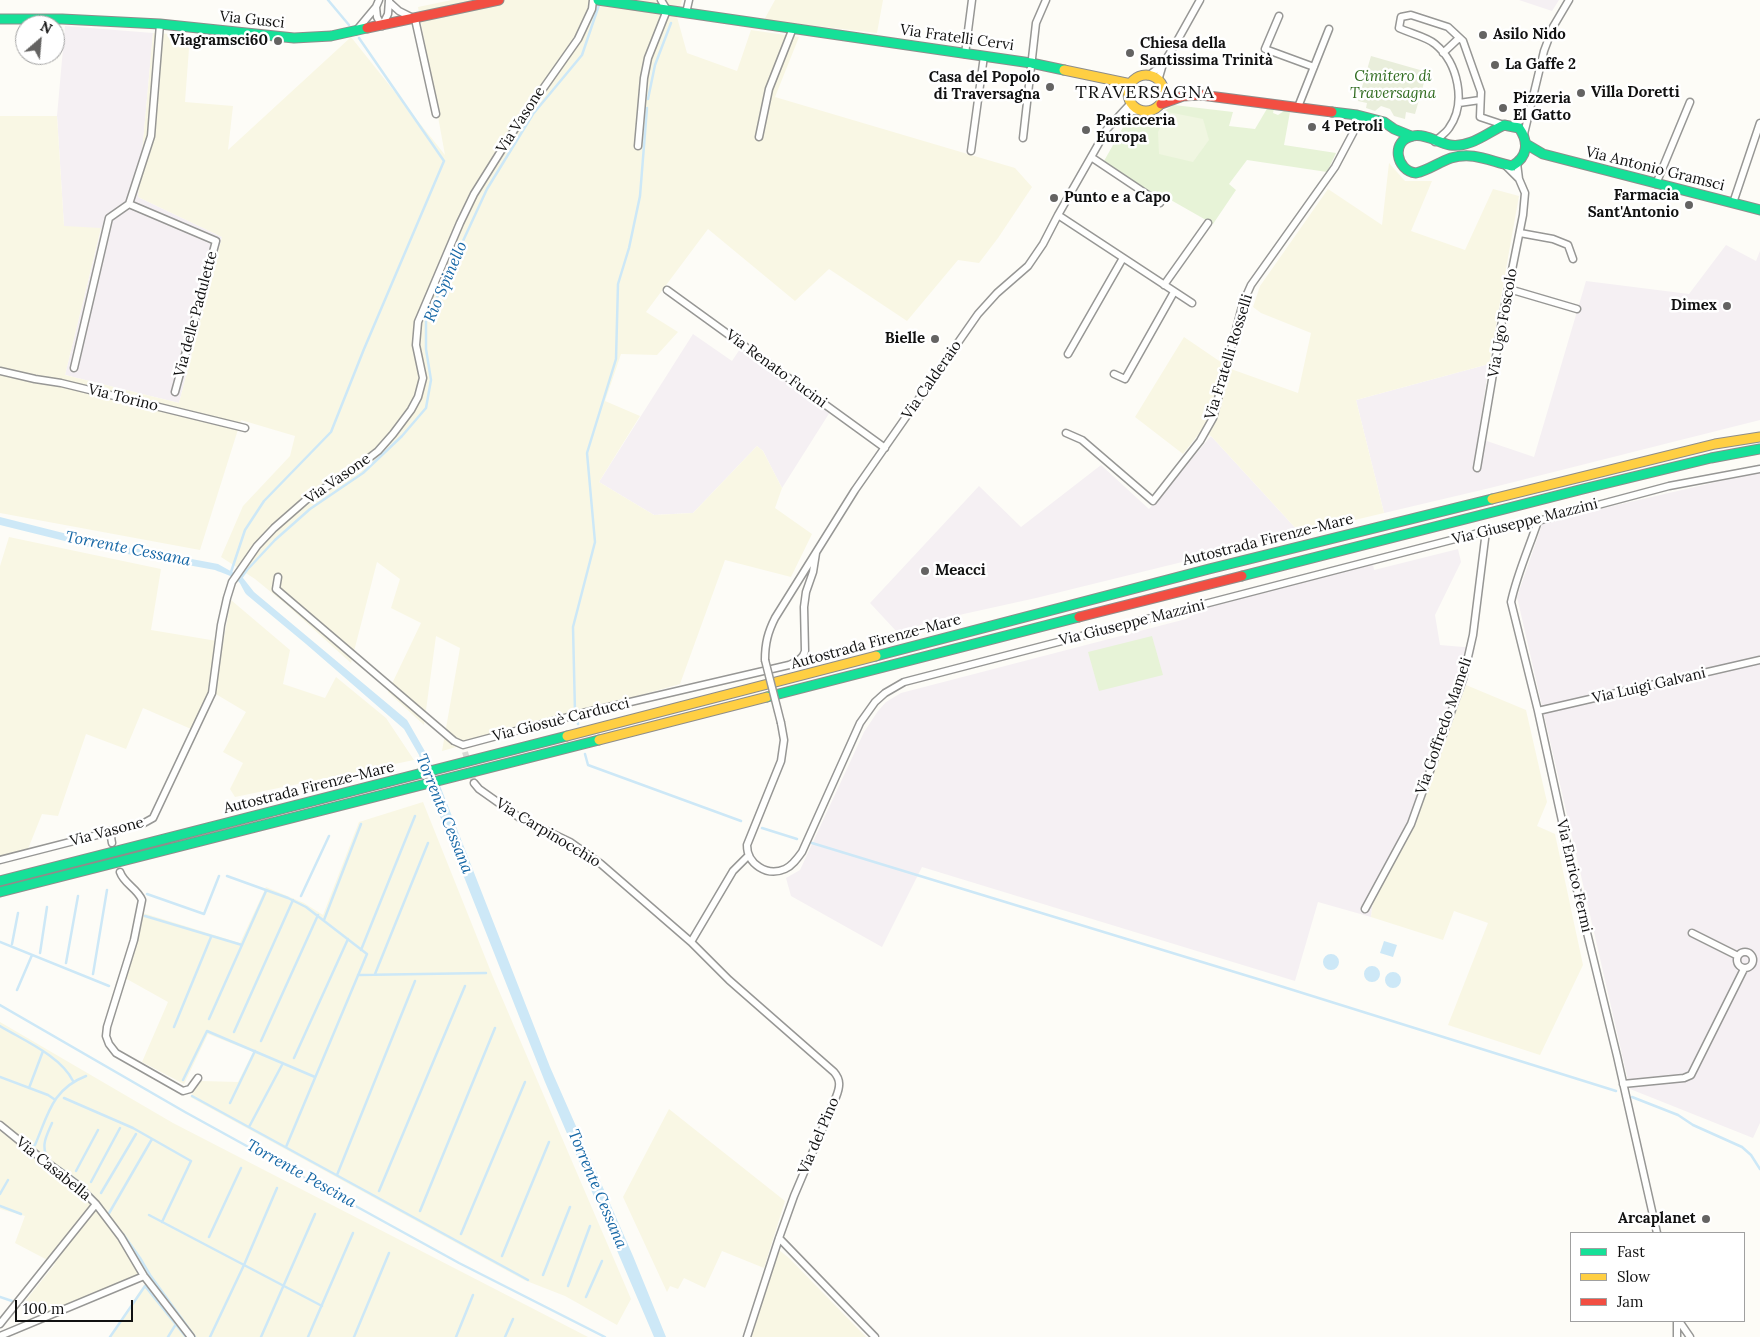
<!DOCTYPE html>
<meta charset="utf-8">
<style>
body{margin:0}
#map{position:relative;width:1760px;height:1337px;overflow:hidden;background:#fdfcf7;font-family:Lora,serif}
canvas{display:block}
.legend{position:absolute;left:1570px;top:1232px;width:175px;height:90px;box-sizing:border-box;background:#fff;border:1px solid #a0a0a0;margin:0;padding:6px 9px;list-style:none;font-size:15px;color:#111}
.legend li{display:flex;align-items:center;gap:10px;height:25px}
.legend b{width:25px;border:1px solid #a0a0a0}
.north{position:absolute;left:15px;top:15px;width:50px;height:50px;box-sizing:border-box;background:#fff;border:1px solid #a0a0a0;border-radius:50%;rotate:27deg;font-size:14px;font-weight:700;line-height:20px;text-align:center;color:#111}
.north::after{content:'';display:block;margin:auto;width:18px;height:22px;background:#646362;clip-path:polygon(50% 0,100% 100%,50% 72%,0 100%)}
.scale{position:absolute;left:15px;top:1300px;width:118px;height:22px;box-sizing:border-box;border:2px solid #111;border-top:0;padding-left:6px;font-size:15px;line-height:18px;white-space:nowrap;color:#111;-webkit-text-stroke:4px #fff;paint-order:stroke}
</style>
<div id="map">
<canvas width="1760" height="1337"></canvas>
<ul class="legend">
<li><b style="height:6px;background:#16e098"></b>Fast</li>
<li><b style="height:6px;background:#ffcf43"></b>Slow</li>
<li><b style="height:6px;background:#f24e42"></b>Jam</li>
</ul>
<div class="north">N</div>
<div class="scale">100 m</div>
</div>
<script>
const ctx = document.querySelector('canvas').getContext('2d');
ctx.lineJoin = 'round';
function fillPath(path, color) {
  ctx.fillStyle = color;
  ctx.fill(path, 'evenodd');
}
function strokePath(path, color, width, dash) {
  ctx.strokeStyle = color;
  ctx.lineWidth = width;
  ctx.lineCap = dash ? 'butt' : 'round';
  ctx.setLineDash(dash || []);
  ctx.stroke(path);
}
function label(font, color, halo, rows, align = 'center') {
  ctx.font = font + ' Lora,serif';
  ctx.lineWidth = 5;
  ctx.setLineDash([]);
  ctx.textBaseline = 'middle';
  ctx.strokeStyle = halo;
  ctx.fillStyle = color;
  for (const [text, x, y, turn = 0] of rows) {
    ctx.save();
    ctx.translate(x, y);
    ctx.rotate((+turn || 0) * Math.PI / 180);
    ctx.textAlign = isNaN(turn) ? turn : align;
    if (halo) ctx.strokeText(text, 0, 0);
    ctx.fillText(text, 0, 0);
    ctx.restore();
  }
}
fillPath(new Path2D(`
 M1519,0H1559L1552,11Z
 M65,26L153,33L138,197L222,237L179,403L65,375L101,229L64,227L57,116Z
 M1726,245L1756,261L1760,251V420L1490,488L1384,513L1356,400L1489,364L1478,438L1534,457L1586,281L1689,294Z
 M693,334L732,361L740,349L830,412L782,488L763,451L757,446L693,513L654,515L599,482Z
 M1211,436L1300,533L1036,598L941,619L897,632L870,603L979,486L1021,527L1101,465L1149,509Z
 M1760,472V1123L1753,1138L1630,1089L1517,597L1543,522Z
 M1458,549L1461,562L1435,615L1440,645L1475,648L1466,685L1458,706L1413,825L1404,845L1373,900L1371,917L1318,902L1295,981L922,867L882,947L791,896L786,878L800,870L864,732L878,711L886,702L901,693L1186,619L1206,607L1373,564L1374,570Z`), '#f5f0f3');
fillPath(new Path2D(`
 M452,0H682L677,17L687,53L737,71L751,30L799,37L775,97L1015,168L1032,187L998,238L979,263L958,260L907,321L829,269L795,301L708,229L646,312L678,332L657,355L621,354L605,401L640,416L599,482L654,515L693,513L757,446L763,451L782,488L775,508L812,534L791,577L725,560L680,684L442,751L460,648L436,636L424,725L388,692L421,623L391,608L400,579L377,562L351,663L288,606L255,579L221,557L243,506L290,456L295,436L241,420L200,550L0,513V116H57L64,226L101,228L65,375L179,403L222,237L138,197L153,33L190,35L185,102L233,106L228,150L351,37L445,155L418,7Z
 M775,0H883L877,33L764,20Z
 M1389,163L1405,181H1432L1411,231L1465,250L1493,189L1519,196L1489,364L1356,400L1384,513L1300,533L1211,436L1201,431L1183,454L1135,417L1184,337L1231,369L1298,393L1311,333L1261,313L1253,307L1260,286L1328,189L1382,225Z
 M9,537L161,569L151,630L223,642L231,600L290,650L283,684L325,698L336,677L386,718L414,760L235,797L230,789L243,763L223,752L246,712L209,690L191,729L143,708L126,749L86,734L58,816L42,814L28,849L0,856V566Z
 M1466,685L1526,710L1547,802L1537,826L1555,834L1583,965L1540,1055L1448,1025L1488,923L1454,911L1443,940L1371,917L1373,900L1404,845L1413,825Z
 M423,802L493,977L631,1299L617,1325L565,1296L524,1280L190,1097L201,1081L238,1082L253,1052L208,1034L184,1084L142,1062L168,1002L125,978L136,943L143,913L240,943L266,887L304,903L323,915L359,822Z
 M0,1022L173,1123L588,1337H110L145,1283L139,1275L42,1315L26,1300L55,1264L15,1243L25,1216L0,1209Z
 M669,1109L785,1201L764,1268L722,1251L705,1288L684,1278L678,1289L670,1286L667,1292L623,1197Z
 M779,1250L789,1258L866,1337H750Z`), '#f9f7e4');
fillPath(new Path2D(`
 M1174,105L1233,112L1229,126L1255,129L1268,107L1274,109L1273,113L1278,115L1284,111L1290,112L1284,145L1336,153L1327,172L1247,160L1229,184L1236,190L1213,224L1155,191L1150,193L1104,161L1126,122C1135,115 1141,119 1151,117C1159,115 1167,109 1174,105Z
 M1152,636L1163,675L1099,691L1088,652Z`), '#e7f3d7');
fillPath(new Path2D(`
 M1371,56L1427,72L1415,114L1406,112L1405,119L1394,116L1390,109L1381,106L1375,111L1366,108L1367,103L1358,101Z`), '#e9eedb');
fillPath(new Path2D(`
 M1168,112L1203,119L1209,140L1193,162L1159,154L1158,132Z`), '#f0f6e1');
fillPath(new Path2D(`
 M0,517L91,540L218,564L243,578L254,592L407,720L430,760L550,1067L633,1256L666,1337H654L545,1082L434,801L419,755L404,729L306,644L247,595C243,591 242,585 238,581C233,576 222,573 215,570L89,547L0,525Z
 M1384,941L1397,945L1393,957L1380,953Z
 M1323 962a8 8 0 1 1 16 0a8 8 0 1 1-16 0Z
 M1364 974a8 8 0 1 1 16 0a8 8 0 1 1-16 0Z
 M1385 980a8 8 0 1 1 16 0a8 8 0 1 1-16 0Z`), '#cde8f7');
strokePath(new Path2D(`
 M328,0L349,25
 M648,99L655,65L671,23
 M231,572L245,530L264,501L331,432L364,349L444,161L359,38
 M241,578L247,570L275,540L310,509L363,473L402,436L426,408L431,380L426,349V321L487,189L533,114L582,55L600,2
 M575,712L573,627L595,542L587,453L616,359L618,284L629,248L640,196L647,108
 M577,719L578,724
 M585,754L588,765L741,821
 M762,828L797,839
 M812,843L1261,980L1616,1091
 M227,876L288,898L306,907L367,954L286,1147
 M147,894L204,914L219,876
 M301,896L329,836
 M145,916L242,945
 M324,920L361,824
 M0,942L109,986
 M12,944L18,913
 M361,950L415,816
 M40,953L47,907
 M66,963L78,896
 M93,974L107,890
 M375,974L428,843
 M358,975L486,973
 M17,990L32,955
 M0,1005L185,1112L459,1263L605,1337
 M209,1019L266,891
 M0,1026C23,1040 61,1056 73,1081
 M174,1027L211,937
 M234,1032L293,900
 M261,1041L318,915
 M294,1058L348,939
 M0,1077L48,1095L54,1099
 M183,1080L207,1031L315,1077
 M29,1088L43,1051
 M192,1096L528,1280
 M1632,1097L1678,1115L1693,1125L1742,1147L1751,1155L1760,1169
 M64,1098L133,1128L191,1161L162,1222
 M230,1103L255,1051
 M249,1127L283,1063
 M30,1146L32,1147L35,1145C48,1115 52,1089 86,1076
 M49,1161C40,1146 46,1137 52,1123
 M60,1168C84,1183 101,1205 118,1228
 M76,1171L98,1130
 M337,1175L415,981
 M91,1182L120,1128
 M379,1191L465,986
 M101,1193L136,1134
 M0,1194L8,1180
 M0,1206L21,1214
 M420,1211L495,1028
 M108,1215L152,1139
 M149,1215L322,1306
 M123,1234L140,1258L150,1275L195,1337
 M461,1234L525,1082
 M209,1237L241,1168
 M502,1256L549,1142
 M543,1275L570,1207
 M568,1286L590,1226
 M0,1297L12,1301
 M586,1297L602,1261
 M110,1337L145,1286L186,1337
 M168,1337L176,1324
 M210,1337L244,1265L277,1188
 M261,1337L315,1214
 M308,1337L353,1233
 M354,1337L389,1253
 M456,1337L473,1295
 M505,1337L513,1319`), '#cde8f7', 2.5);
strokePath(new Path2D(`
 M465,752L474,783`), '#dad9d4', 6, [6, 3]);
const street = new Path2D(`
 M389,2L399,11L415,19L436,114
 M376,7L377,17L382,26
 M686,13L689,0
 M1279,16L1265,49L1314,67
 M382,26L388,14L389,0
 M356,31L376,7L379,0
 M1443,53L1459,38
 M965,54L972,0
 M1148,76L1162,65
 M1158,81L1163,64L1176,43L1200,0
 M1459,103L1480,100
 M1298,107L1329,29
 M1122,114L1138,110
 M1514,126L1529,113
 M1524,134L1544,51L1553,27L1569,0
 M759,137L769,89L793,28
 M1023,138L1036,23L1046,0
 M1435,142C1439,137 1446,133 1449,128C1467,103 1458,63 1435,44C1427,37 1409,33 1399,28L1401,17L1411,15L1448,27L1463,41L1481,92L1480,117L1504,125
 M638,146L644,78L648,58L667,10L661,0
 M971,151L984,56
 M1091,157L1160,203
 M1505,165L1519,179
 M1656,184L1690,102
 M1733,203L1760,123
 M129,204L216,241L175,392
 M1058,215L1192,303
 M1520,233L1553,239L1568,245L1573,259
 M1164,285L1208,223
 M1509,289L1577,309
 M667,290L885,448
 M1068,354L1123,258
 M74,368L109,218L129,204L151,136L160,24
 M0,371L35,379L61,383L245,428
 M1114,374L1125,379L1174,292
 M1066,433L1082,440L1153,501L1200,441L1213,418L1243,303L1251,285L1335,167L1353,133L1357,115
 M1477,468L1503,315L1523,215L1525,193L1519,179L1517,163
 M1538,521C1529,548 1517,574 1511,602L1538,711L1581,908L1617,1056L1657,1233
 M278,577L276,589L454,741L463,745L583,713L789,665C797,661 803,659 805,651L804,607L806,592L813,572L816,553
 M765,660C765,643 768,632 775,618L855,490L978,314L997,293L1028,266L1043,244L1058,215L1107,129L1131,103
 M1538,711L1760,660
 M781,723L784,740L781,761L747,845C747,864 767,877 785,869C792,866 797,859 802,852L860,723L875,702L885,693L904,682L1486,531L1538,521L1669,486L1760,469
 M474,783L479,789L520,818L570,842L601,864L691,942L729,980L834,1072C841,1080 840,1087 836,1097L794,1196L779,1238L747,1337
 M110,831L112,843
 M0,860L144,823L153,818L212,693L221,625L227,598L232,582L257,546L274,528L306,500L360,465L378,451L393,434L411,410L418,397L423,378L416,345L418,322L460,223L474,194L516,127L578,39L592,9L593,0
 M120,872C124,884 137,888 142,900L134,940L107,1027L106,1036L109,1044L116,1053L183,1091L190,1089L198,1078
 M1365,909L1411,824L1463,679L1473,635L1486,531
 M1692,933L1738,956
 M691,942L733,871L748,856
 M1737 960a8 8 0 1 1 16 0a8 8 0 1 1-16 0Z
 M1623,1084L1684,1078L1691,1075L1744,969
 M0,1125L37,1155L75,1183L96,1204L121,1237L144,1276L191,1337
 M779,1238L875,1337
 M1677,1321V1337
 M1679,1321L1690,1337
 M0,1324L96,1204
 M0,1336L144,1276`);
const fast = new Path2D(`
 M598,0L1031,63L1064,70
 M0,19H62L160,24L294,38L331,36L367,28
 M1332,112L1357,115L1384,122L1394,129L1411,136
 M1504,125L1519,128C1529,142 1528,157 1512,166C1491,162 1474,151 1451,158C1439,162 1429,170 1416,173C1396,171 1390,140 1413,136C1425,133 1438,143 1450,145C1470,148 1487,133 1504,125Z
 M1526,144L1543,154L1760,210
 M1242,576L1583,489L1711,458L1760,449
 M876,656L1209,569L1492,499
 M767,697L1079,617
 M0,881L567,736
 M0,892L599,740`);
const slow = new Path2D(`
 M1064,70L1131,84
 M1128 93a18 18 0 1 1 36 0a18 18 0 1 1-36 0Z
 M1492,499L1715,444L1760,437
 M567,736L876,656
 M599,740L767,697`);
const jam = new Path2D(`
 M367,28L499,0
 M1161,104L1183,96L1201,95L1332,112
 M1079,617L1242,576`);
strokePath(street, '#979795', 9);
strokePath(fast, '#8e8d8b', 11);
strokePath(slow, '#8e8d8b', 11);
strokePath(jam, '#8e8d8b', 11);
strokePath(street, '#fffffe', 6);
strokePath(fast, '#16e098', 9);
strokePath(slow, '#ffcf43', 9);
strokePath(jam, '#f24e42', 9);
const streetBridge = new Path2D(`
 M765,660L781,723`);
strokePath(streetBridge, '#979795', 9, []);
strokePath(streetBridge, '#fffffe', 6);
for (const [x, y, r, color] of [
 [1483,35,5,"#646362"],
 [278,41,5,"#646362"],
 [1130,53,5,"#646362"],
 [1495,65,5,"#646362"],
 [1050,87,5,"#646362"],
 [1581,93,5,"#646362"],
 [1503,108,5,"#646362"],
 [1312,127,5,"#646362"],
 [1086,130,5,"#646362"],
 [1054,198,5,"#646362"],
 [1689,205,5,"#646362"],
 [1727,306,5,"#646362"],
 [935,339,5,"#646362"],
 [925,571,5,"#646362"],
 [1706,1219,5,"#646362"]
]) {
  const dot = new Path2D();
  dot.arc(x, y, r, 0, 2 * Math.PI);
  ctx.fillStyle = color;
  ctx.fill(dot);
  strokePath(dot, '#fff', 2);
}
label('15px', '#111', '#fff', [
 ["Via Gusci",252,20,6],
 ["Via Fratelli Cervi",957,38,8],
 ["Via Vasone",521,120,-57],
 ["Via Antonio Gramsci",1655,169,14],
 ["Via delle Padulette",196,314,-75],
 ["Via Ugo Foscolo",1503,323,-80],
 ["Via Fratelli Rosselli",1229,357,-73],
 ["Via Renato Fucini",776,369,36],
 ["Via Calderaio",932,380,-55],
 ["Via Torino",123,398,14],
 ["Via Vasone",338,479,-35],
 ["Via Giuseppe Mazzini",1525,522,-14],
 ["Autostrada Firenze-Mare",1268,540,-14],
 ["Via Giuseppe Mazzini",1132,623,-14],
 ["Autostrada Firenze-Mare",876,642,-15],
 ["Via Luigi Galvani",1649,686,-13],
 ["Via Giosuè Carducci",561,720,-14],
 ["Via Goffredo Mameli",1444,726,-71],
 ["Autostrada Firenze-Mare",309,788,-14],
 ["Via Vasone",107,832,-15],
 ["Via Carpinocchio",548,833,31],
 ["Via Enrico Fermi",1574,876,77],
 ["Via del Pino",819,1136,-67],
 ["Via Casabella",53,1169,39]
]);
label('bold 15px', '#111', '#fff', [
 ["Asilo Nido",1493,35],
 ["Viagramsci60",268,41,"right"],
 ["Chiesa della",1140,44],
 ["Santissima Trinità",1140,61],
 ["La Gaffe 2",1505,65],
 ["Casa del Popolo",1040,78,"right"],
 ["di Traversagna",1040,95,"right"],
 ["Villa Doretti",1591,93],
 ["Pizzeria",1513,99],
 ["El Gatto",1513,116],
 ["Pasticceria",1096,121],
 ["Europa",1096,138],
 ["4 Petroli",1322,127],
 ["Farmacia",1679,196,"right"],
 ["Sant'Antonio",1679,213,"right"],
 ["Punto e a Capo",1064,198],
 ["Dimex",1717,306,"right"],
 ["Bielle",925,339,"right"],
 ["Meacci",935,571],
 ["Arcaplanet",1696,1219,"right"]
], 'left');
label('italic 15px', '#2f6b1f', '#fff', [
 ["Cimitero di",1393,77],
 ["Traversagna",1393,94]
]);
label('italic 16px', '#1768a6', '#fff', [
 ["Rio Spinello",446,282,-67],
 ["Torrente Cessana",128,549,11],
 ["Torrente Cessana",444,814,68],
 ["Torrente Pescina",301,1174,29],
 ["Torrente Cessana",597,1189,67]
]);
ctx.letterSpacing = '1px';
label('18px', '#111', '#fff', [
 ["TRAVERSAGNA",1145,93]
]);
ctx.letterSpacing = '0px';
</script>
